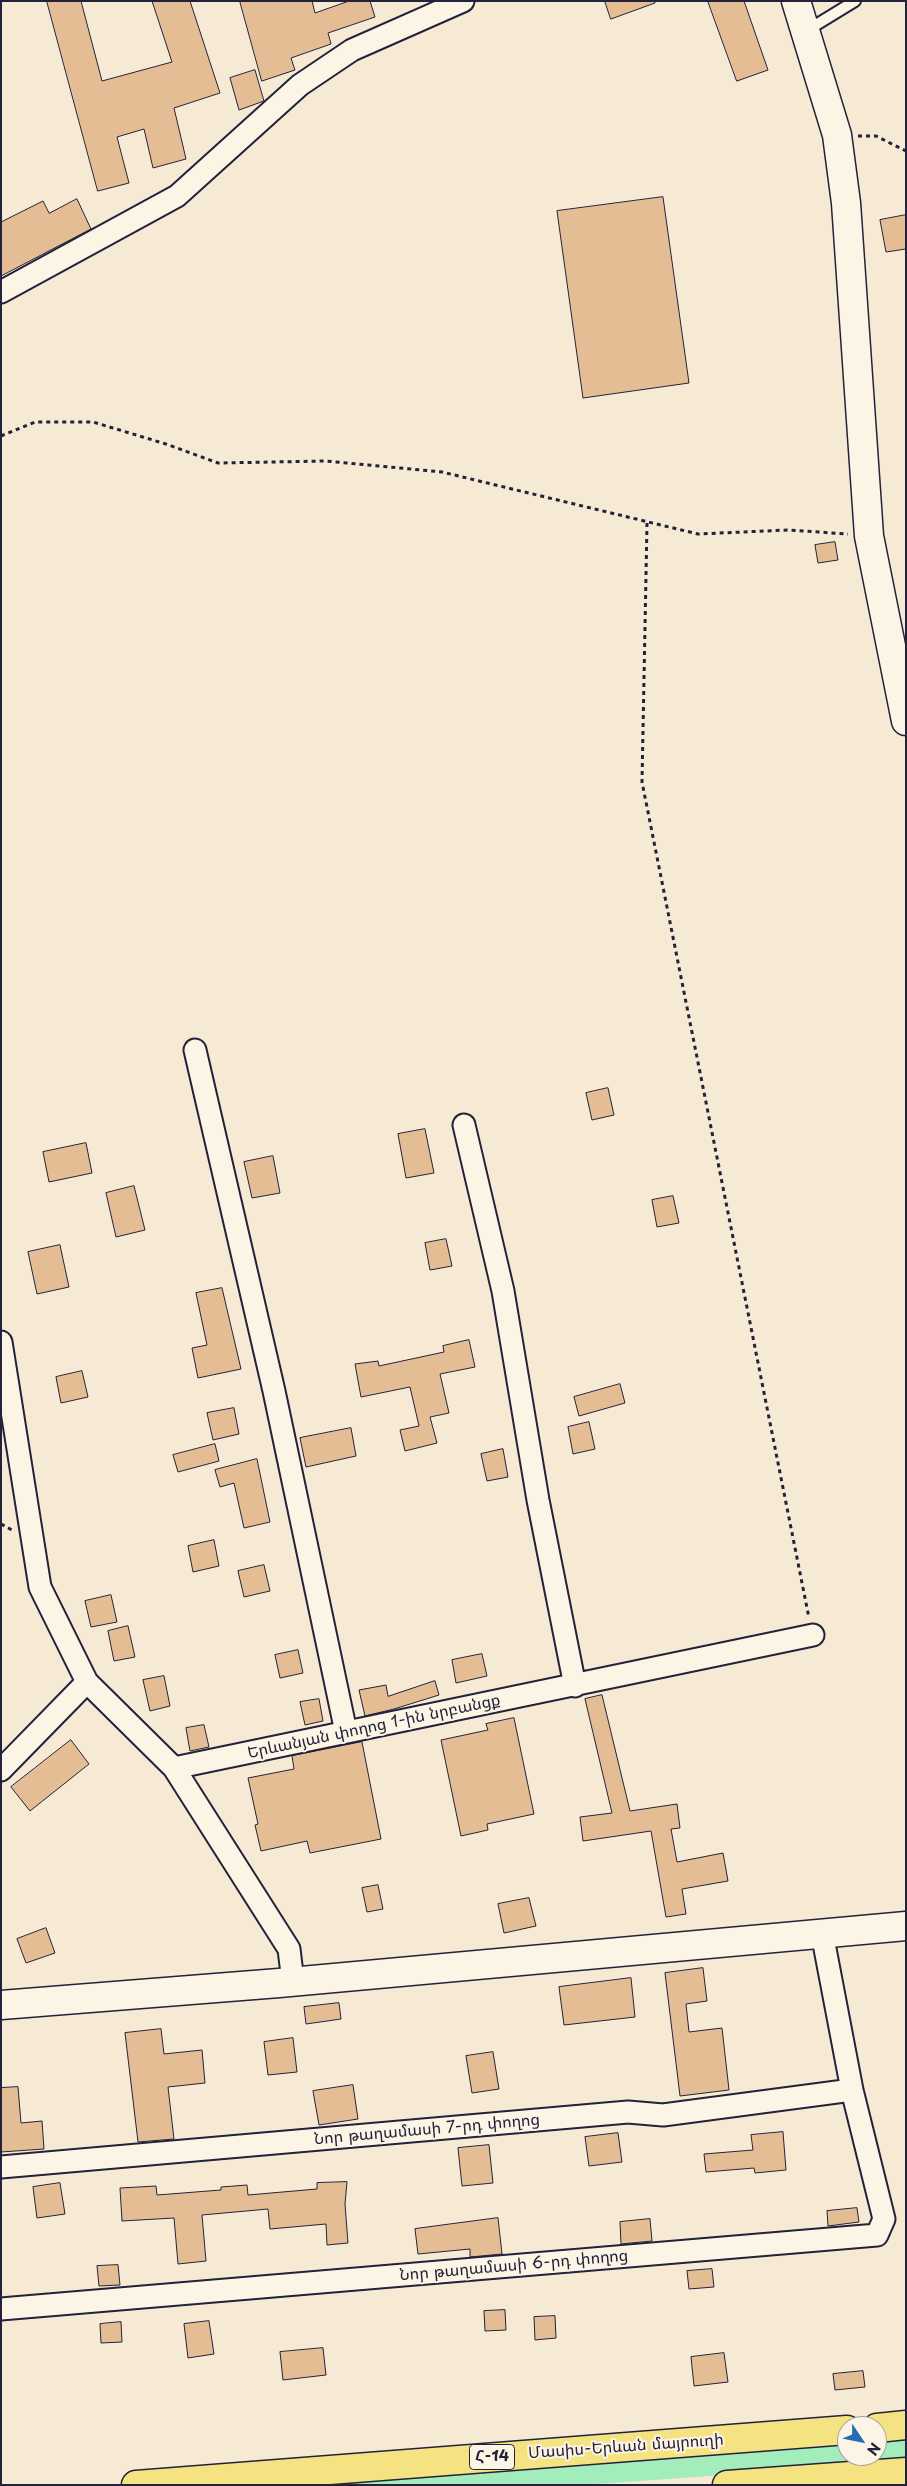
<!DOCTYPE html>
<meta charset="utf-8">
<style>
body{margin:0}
#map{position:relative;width:907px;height:2486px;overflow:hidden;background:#f7ead5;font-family:"Playpen Sans",sans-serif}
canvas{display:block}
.frame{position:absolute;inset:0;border:2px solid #22223b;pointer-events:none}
.north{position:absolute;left:837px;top:2416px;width:50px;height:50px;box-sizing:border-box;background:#fcf5e5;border:1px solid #a5a1a1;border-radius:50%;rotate:124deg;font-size:14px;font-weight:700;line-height:20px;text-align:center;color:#22223b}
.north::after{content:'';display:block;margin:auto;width:18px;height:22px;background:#1f6fb2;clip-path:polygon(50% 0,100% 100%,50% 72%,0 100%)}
</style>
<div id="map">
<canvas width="907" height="2486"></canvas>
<div class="frame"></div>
<div class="north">N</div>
</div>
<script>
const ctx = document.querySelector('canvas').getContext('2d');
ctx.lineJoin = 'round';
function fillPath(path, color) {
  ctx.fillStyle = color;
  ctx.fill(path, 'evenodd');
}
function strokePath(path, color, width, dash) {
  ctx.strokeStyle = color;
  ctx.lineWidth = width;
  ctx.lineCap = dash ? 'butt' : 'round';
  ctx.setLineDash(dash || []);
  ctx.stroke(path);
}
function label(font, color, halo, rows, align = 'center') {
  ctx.font = font + ' "Playpen Sans","Noto Sans Armenian",sans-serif';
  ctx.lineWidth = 4;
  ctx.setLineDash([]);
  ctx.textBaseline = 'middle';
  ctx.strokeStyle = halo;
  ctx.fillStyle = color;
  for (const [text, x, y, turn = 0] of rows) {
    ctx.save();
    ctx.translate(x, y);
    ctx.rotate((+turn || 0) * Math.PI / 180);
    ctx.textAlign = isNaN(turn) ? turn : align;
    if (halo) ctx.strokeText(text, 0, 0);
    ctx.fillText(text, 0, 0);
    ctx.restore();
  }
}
fillPath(new Path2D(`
 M906,2438V2462L583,2485H265L847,2442V2456H877V2440Z`), '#a3ecbb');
const building = new Path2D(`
 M47,1H81L102,81L172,62L152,1H190L220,93L174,108L186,159L153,168L144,129L117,137L129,183L98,191Z
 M240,1H312L315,13L349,1H370L375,17L328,33L331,44L291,58L295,70L262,81Z
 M605,1H655V3L611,19Z
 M708,1H744L768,70L737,81Z
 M255,70L264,101L239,110L230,78Z
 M663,197L689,383L583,398L557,211Z
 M77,199L91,229L1,276V222L43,201L49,213Z
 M906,215V249L886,252L880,220Z
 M835,542L838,560L818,563L815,545Z
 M608,1088L614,1115L592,1120L586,1093Z
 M425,1129L434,1173L406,1178L398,1134Z
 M86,1143L92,1173L49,1182L43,1152Z
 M273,1156L280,1193L252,1198L244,1162Z
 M134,1186L145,1230L116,1237L106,1193Z
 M673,1196L679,1223L657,1227L652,1200Z
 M446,1239L452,1266L430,1270L425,1243Z
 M60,1245L69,1287L37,1294L28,1252Z
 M222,1288L241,1369L198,1378L192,1348L207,1345L196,1293Z
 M469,1340L475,1367L440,1374L449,1413L430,1417L437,1443L405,1451L400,1430L419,1426L410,1387L361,1397L355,1364L378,1361L379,1366L444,1352L443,1346Z
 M82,1371L88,1397L61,1403L56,1377Z
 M620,1384L625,1403L579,1416L574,1397Z
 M234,1408L239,1434L213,1440L207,1413Z
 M589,1422L595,1449L573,1454L568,1427Z
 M351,1428L356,1456L306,1467L300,1438Z
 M215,1444L219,1461L178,1472L173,1455Z
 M503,1449L508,1477L487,1481L481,1454Z
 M257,1459L270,1522L244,1528L234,1483L220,1487L215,1470Z
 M214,1540L219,1566L193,1572L188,1546Z
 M264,1565L270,1591L244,1597L238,1571Z
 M111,1595L117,1622L91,1627L85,1601Z
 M128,1626L135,1657L114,1661L108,1631Z
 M298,1650L303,1673L280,1678L275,1655Z
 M482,1654L487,1676L456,1683L452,1660Z
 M164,1676L170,1706L150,1711L143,1680Z
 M435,1681L439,1695L394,1709L365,1716L359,1690L386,1685L388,1696Z
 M602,1695L630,1811L677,1804L680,1828L671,1829L677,1862L723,1853L728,1881L682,1889L686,1914L666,1917L651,1831L583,1841L580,1817L612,1813L585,1699Z
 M319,1699L323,1721L305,1725L300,1702Z
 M514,1718L534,1814L487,1824L488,1830L461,1836L441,1740L488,1730L486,1724Z
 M204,1725L209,1747L190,1751L186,1728Z
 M71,1740L89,1764L30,1811L11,1787Z
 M362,1742L381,1839L310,1853L307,1841L261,1851L255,1825L258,1824L248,1778L294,1769L292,1756Z
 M378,1885L383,1909L367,1912L362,1888Z
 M529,1898L536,1926L504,1933L498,1904Z
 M46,1928L55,1953L26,1963L17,1939Z
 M703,1968L707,2001L686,2004L689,2032L722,2028L729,2090L680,2096L665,1973Z
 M631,1978L635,2017L564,2025L559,1987Z
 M339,2003L341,2019L306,2024L304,2007Z
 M161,2029L164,2054L202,2050L205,2083L168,2087L174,2139L138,2142L125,2033Z
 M293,2038L297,2072L268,2075L264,2042Z
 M493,2052L499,2089L472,2093L466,2056Z
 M353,2085L358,2119L319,2125L313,2091Z
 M18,2087L21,2123L42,2121L44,2149L1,2152V2088Z
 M783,2132L786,2170L755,2173L754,2168L706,2172L704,2154L753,2150L751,2135Z
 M618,2133L622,2162L589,2166L585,2137Z
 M489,2145L493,2183L462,2186L458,2148Z
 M347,2182L345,2204L348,2243L327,2245L326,2224L270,2229L268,2209L202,2215L206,2261L178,2264L174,2218L122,2221L120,2188L156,2186L157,2195L221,2190V2187L247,2185L248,2195L317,2189V2183Z
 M60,2183L65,2214L37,2218L33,2187Z
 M857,2208L859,2222L828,2226L827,2211Z
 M498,2218L502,2254L470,2257V2249L418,2254L415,2229Z
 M650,2219L652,2241L621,2244L620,2222Z
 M118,2265L120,2285L99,2286L97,2266Z
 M712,2269L714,2287L689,2289L687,2271Z
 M505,2310L506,2330L485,2331L484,2311Z
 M555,2316L556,2338L535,2340L534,2317Z
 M209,2321L214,2354L188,2358L184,2324Z
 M121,2322L122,2342L101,2343L100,2324Z
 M323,2348L326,2375L283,2380L280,2352Z
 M724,2353L728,2382L694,2386L691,2357Z
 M863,2371L865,2387L835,2390L833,2374Z`);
fillPath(building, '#e5bd95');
strokePath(building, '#22223b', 1);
const service = new Path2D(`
 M806,31L855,1`);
const minor = new Path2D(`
 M1,292L177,196L300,85L352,50L463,1
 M195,1050L274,1391L346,1732
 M464,1125L503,1291L538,1500L575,1686
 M1,1342L40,1587L87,1682L174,1768L289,1949L293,1982
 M174,1768L813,1635
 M1,1770L87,1682
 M1,2167L628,2112L663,2115L852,2090
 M1,2309L877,2235L884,2219L852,2090L822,1933`);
const secondary = new Path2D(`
 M796,1L837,135L846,203L869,536L906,721
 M1,2005L279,1983L906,1926`);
const primary = new Path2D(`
 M877,2428L906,2425
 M136,2485L847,2430
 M727,2485L906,2472`);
strokePath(service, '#22223b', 14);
strokePath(minor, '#22223b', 25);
strokePath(secondary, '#22223b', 31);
strokePath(primary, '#22223b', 31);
strokePath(new Path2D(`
 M858,136H876L906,151
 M1,436L35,422H93L166,444L218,463L326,461L442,472L698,534L788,530L848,534
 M647,523L642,782L809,1618
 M1,1524L12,1530`), '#22223b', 3, [4, 4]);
strokePath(service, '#fcf5e5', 10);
strokePath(minor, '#fcf5e5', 21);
strokePath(secondary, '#fcf5e5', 28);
strokePath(primary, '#f5e382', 28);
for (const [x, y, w] of [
 [492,2457,45]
]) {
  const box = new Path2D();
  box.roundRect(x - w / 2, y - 12.5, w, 25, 4);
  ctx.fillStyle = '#fcf5e5';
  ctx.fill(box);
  strokePath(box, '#22223b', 1);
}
label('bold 15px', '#22223b', null, [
 ["Հ-14",492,2457]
]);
label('16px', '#22223b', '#fcf5e5', [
 ["Երևանյան փողոց 1-ին նրբանցք",374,1727,-12],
 ["Նոր թաղամասի 7-րդ փողոց",427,2130,-5],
 ["Նոր թաղամասի 6-րդ փողոց",514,2266,-5],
 ["Մասիս-Երևան մայրուղի",626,2447,-4]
]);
</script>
